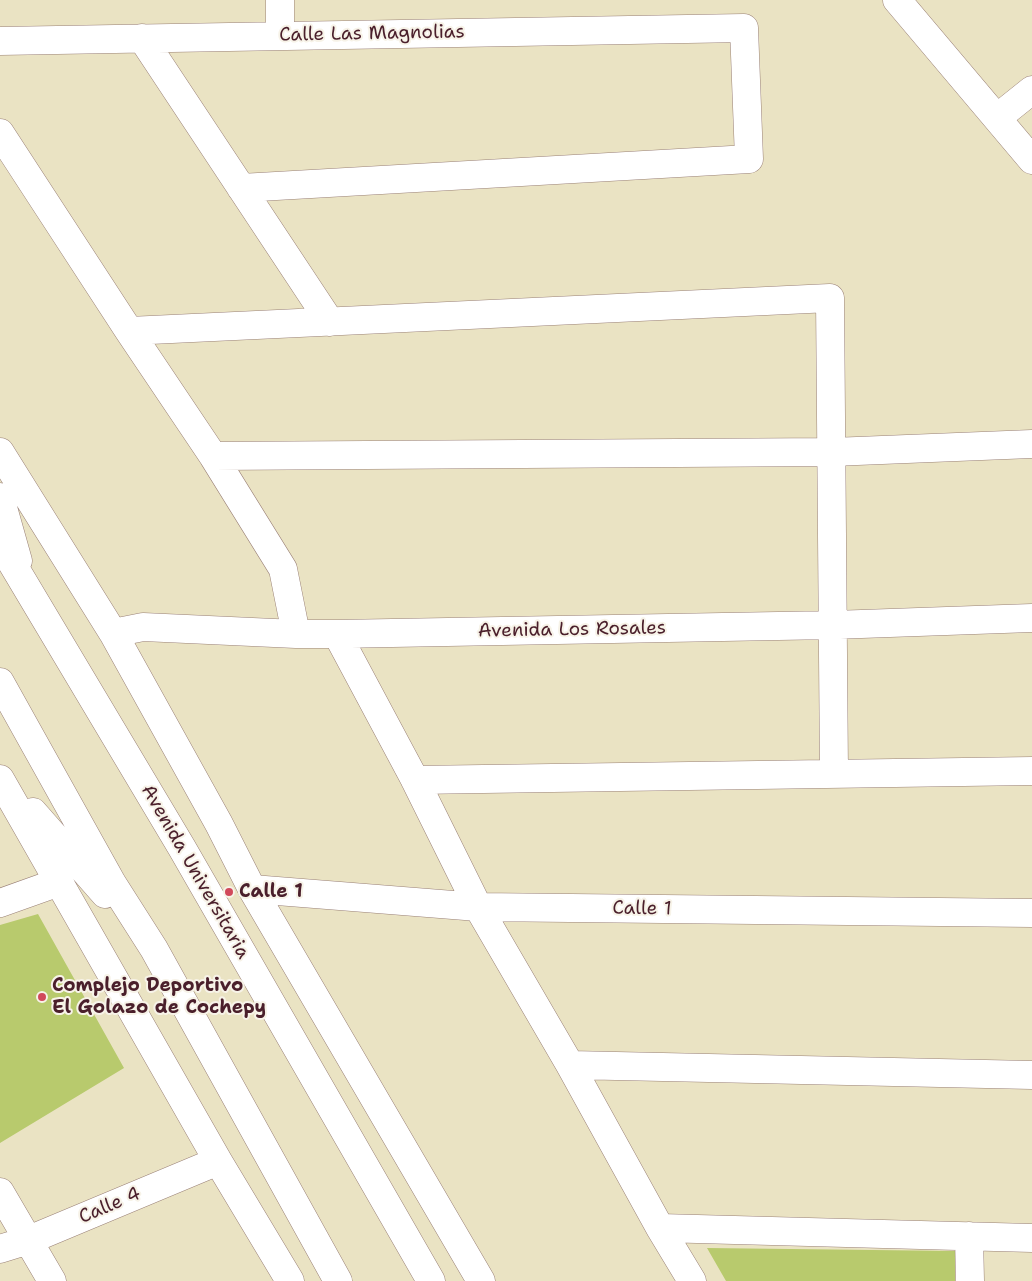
<!DOCTYPE html>
<style>
body{margin:0}
canvas{display:block;background:#eae3c3}
</style>
<canvas width="1032" height="1281"></canvas>
<script>
const ctx = document.querySelector('canvas').getContext('2d');
ctx.lineJoin = 'round';
function fillPath(path, color) {
  ctx.fillStyle = color;
  ctx.fill(path, 'evenodd');
}
function strokePath(path, color, width, dash) {
  ctx.strokeStyle = color;
  ctx.lineWidth = width;
  ctx.lineCap = dash ? 'butt' : 'round';
  ctx.setLineDash(dash || []);
  ctx.stroke(path);
}
function label(font, color, halo, rows, align = 'center') {
  ctx.font = font + ' "Shantell Sans",sans-serif';
  ctx.lineWidth = 4;
  ctx.setLineDash([]);
  ctx.textBaseline = 'middle';
  ctx.strokeStyle = halo;
  ctx.fillStyle = color;
  for (const [text, x, y, turn = 0] of rows) {
    ctx.save();
    ctx.translate(x, y);
    ctx.rotate((+turn || 0) * Math.PI / 180);
    ctx.textAlign = isNaN(turn) ? turn : align;
    if (halo) ctx.strokeText(text, 0, 0);
    ctx.fillText(text, 0, 0);
    ctx.restore();
  }
}
fillPath(new Path2D(`
 M38,914L124,1068L0,1143V925Z
 M707,1248L955,1251V1281H726Z`), '#b8ca6d');
const minor = new Path2D(`
 M897,0L1032,160
 M280,36V0
 M142,38L330,322
 M0,41L744,28L749,159L241,188
 M997,118L1032,90
 M0,133L129,331L213,456L283,569L296,634
 M129,331L830,298L834,773
 M0,452L113,633L219,824L252,889L481,1281
 M213,456L832,452L1032,444
 M0,497L18,561
 M0,543L182,848L431,1281
 M113,633L143,627L296,634H337L833,625L1032,618
 M337,634L415,780L478,907L570,1065L660,1228L692,1281
 M0,682L112,883L154,949L338,1281
 M0,779L218,1161L290,1281
 M415,780L1032,771
 M33,812L105,894
 M252,889L478,907L1032,913
 M0,903L59,882
 M570,1065L1032,1075
 M0,1192L52,1281
 M660,1228L1032,1238
 M969,1236L970,1281
 M0,1249L29,1240L218,1161`);
strokePath(minor, '#9a8177', 29);
strokePath(minor, '#fff', 28);
for (const [x, y, r, color] of [
 [229,892,5,"#d1495b"],
 [42,997,5,"#d1495b"]
]) {
  const dot = new Path2D();
  dot.arc(x, y, r, 0, 2 * Math.PI);
  ctx.fillStyle = color;
  ctx.fill(dot);
  strokePath(dot, '#f7f3e8', 2);
}
label('19px', '#4a1f2b', '#f7f3e8', [
 ["Calle Las Magnolias",372,34,-1],
 ["Avenida Los Rosales",572,630,-1],
 ["Avenida Universitaria",195,872,60],
 ["Calle 1",642,909,1],
 ["Calle 4",110,1206,-23]
]);
label('bold 19px', '#4a1f2b', '#f7f3e8', [
 ["Calle 1",239,892],
 ["Complejo Deportivo",52,986],
 ["El Golazo de Cochepy",52,1008]
], 'left');
</script>
